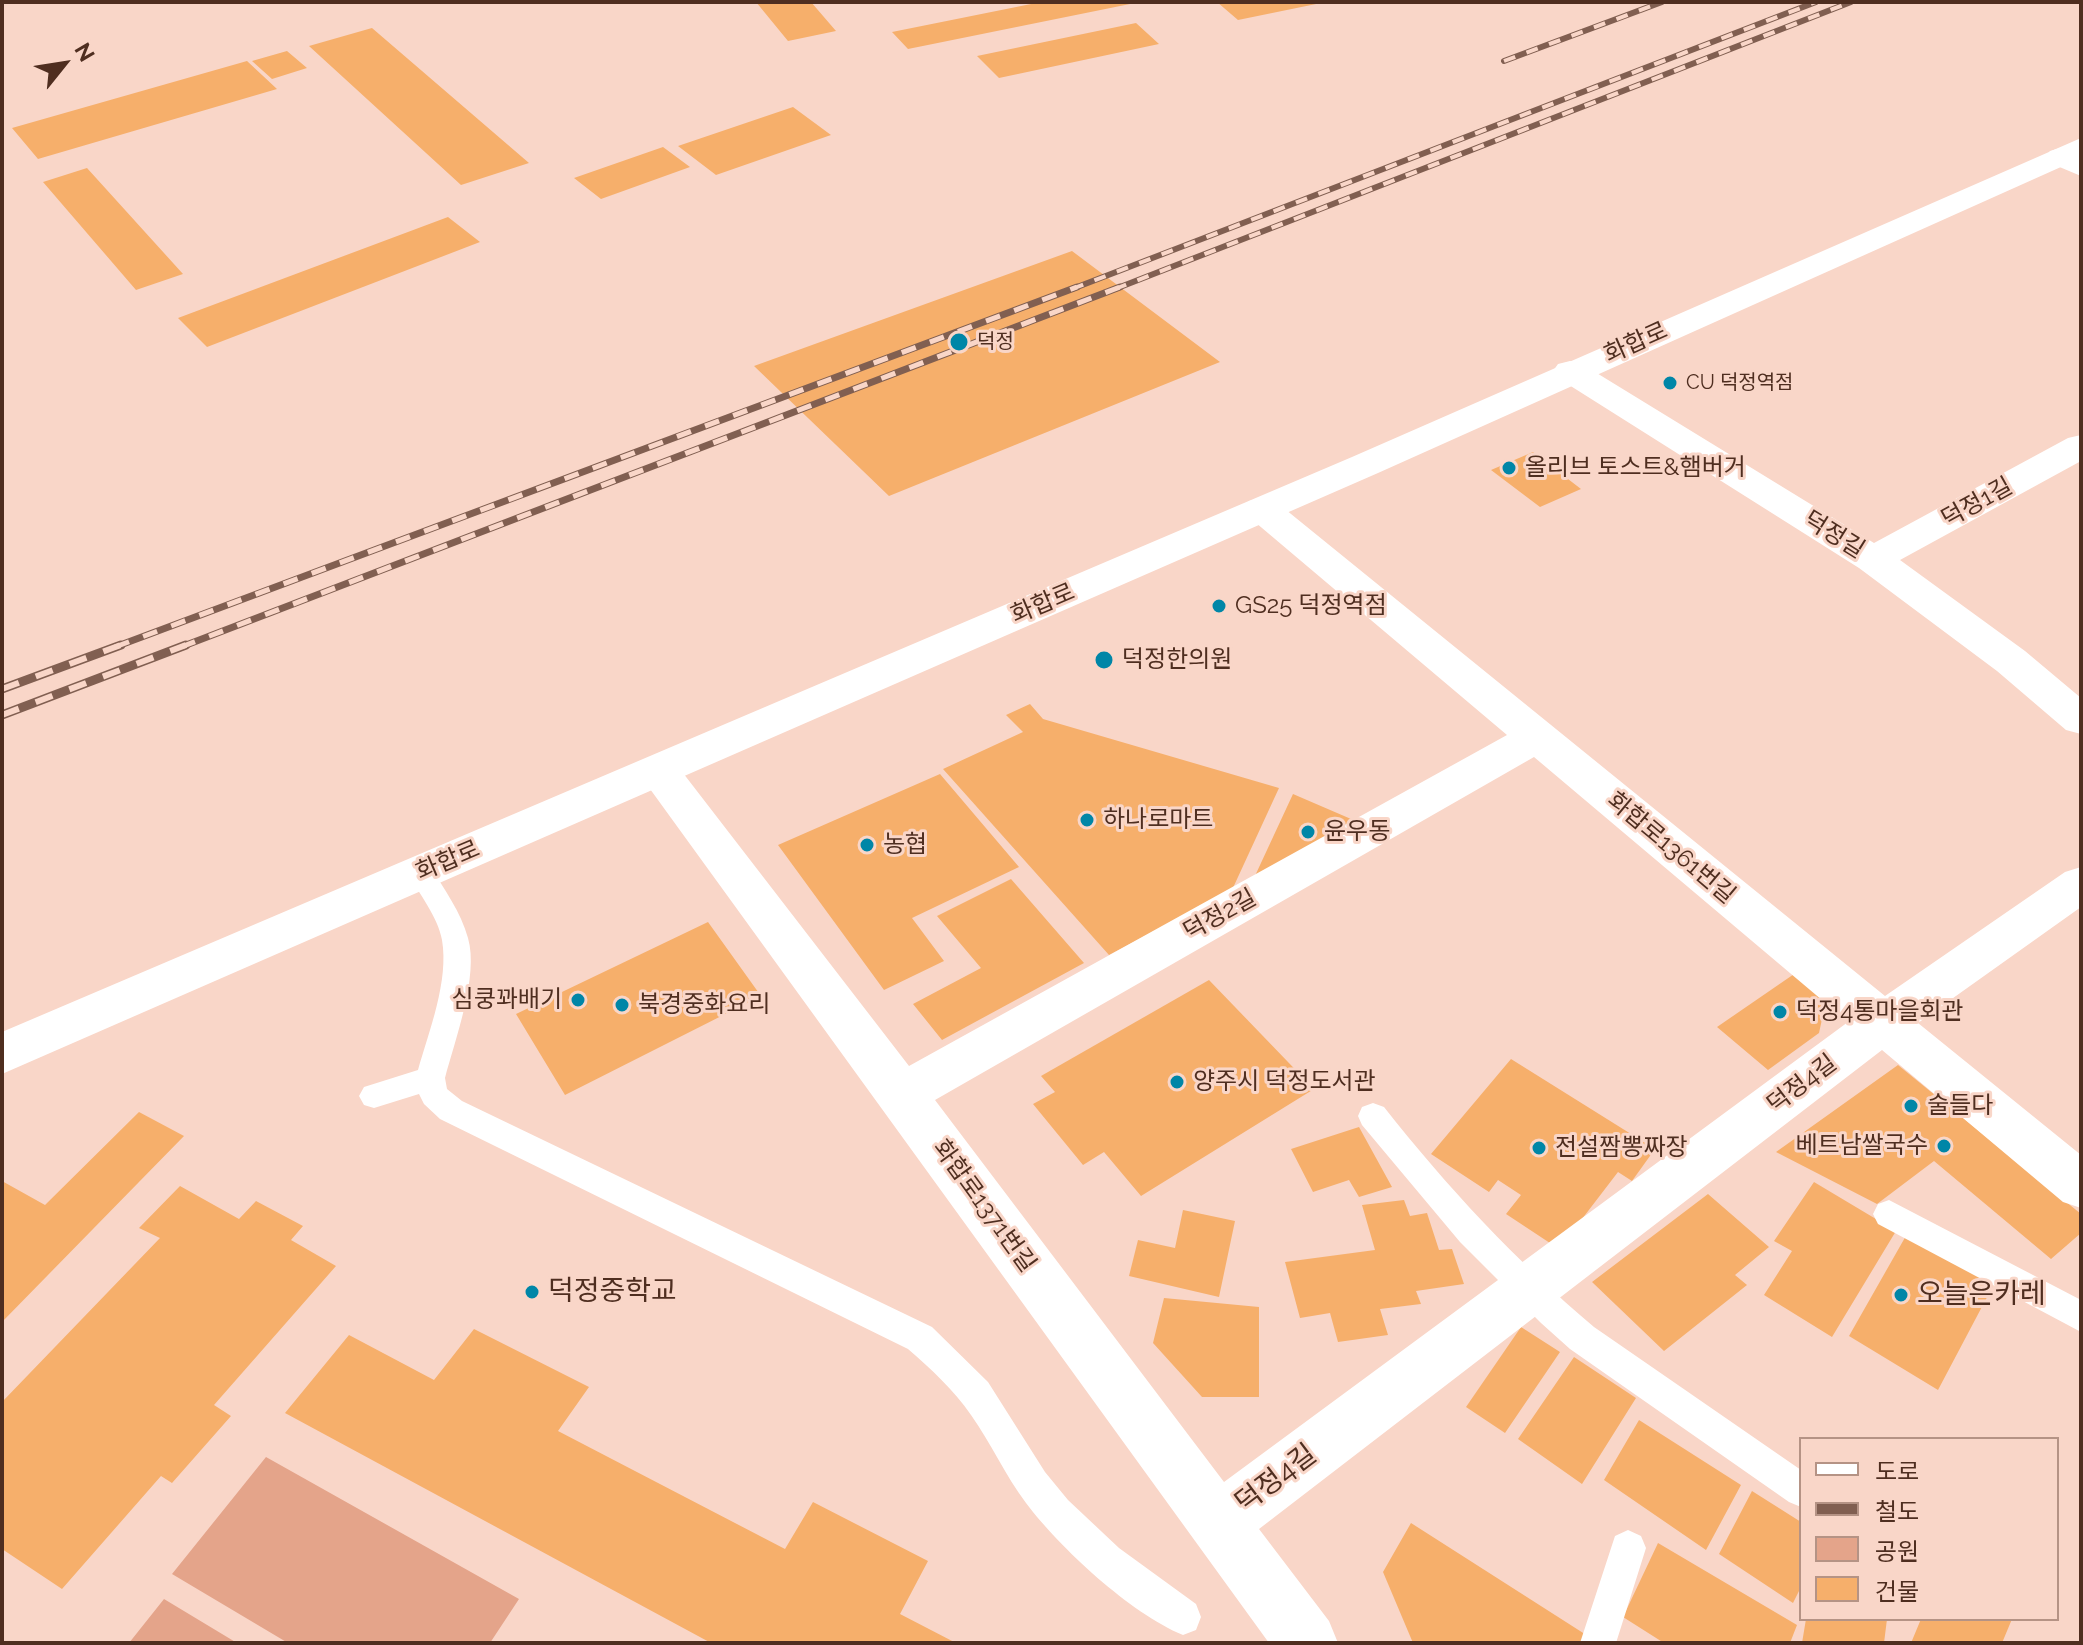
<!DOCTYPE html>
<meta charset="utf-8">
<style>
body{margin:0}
#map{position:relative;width:2083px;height:1645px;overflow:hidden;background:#f9d6c8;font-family:Raleway,"Noto Sans KR",sans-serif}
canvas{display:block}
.frame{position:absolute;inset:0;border:4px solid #4f2e20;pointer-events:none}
.legend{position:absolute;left:1799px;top:1437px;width:260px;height:184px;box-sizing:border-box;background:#f9d6c8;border:2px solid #b59385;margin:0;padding:10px 14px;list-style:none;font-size:24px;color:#4f2e20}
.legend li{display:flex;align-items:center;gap:16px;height:40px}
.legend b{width:40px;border:2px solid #b59385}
.north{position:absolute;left:24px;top:24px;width:80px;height:80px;-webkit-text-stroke:6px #f9d6c8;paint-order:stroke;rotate:60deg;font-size:22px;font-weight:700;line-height:32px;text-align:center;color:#4f2e20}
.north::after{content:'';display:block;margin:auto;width:28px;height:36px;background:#4f2e20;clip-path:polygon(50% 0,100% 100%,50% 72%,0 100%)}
</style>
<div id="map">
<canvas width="2083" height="1645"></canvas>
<div class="frame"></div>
<ul class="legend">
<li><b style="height:10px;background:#fff"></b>도로</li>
<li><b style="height:10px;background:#815f51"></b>철도</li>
<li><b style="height:22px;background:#e4a48a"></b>공원</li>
<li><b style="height:22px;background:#f6af6b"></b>건물</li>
</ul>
<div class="north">N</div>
</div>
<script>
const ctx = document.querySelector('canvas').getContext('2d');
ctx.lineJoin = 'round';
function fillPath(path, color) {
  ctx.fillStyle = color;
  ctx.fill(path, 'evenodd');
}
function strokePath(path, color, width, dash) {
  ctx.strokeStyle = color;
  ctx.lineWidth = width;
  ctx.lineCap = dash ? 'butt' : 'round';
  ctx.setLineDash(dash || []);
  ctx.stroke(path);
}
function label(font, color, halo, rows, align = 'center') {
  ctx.font = font + ' Raleway,"Noto Sans KR",sans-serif';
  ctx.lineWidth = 6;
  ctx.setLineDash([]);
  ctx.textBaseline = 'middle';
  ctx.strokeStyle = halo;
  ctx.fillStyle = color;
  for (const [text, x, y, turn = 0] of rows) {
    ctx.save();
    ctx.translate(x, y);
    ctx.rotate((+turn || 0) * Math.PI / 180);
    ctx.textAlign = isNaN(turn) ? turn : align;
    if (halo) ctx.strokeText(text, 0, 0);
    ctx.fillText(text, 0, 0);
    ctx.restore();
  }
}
fillPath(new Path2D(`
 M266,1457L519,1599L490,1643H288L172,1574Z
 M164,1599L237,1643H129Z`), '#e4a48a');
fillPath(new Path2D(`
 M756,2H811L836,31L788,41Z
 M1041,2L1135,3L908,49L892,32Z
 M1217,2H1321V3L1238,20Z
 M1136,23L1159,44L999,78L977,56Z
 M372,28L529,163L461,185L309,46Z
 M287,51L307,68L272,79L252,61Z
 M247,61L277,89L38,159L12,128Z
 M793,107L831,135L716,175L678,146Z
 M663,147L690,167L601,199L574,178Z
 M87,168L183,274L136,290L43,182Z
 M448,217L480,242L207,347L178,318Z
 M1072,251L1220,362L889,496L754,366Z
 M1533,452L1581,489L1540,507L1491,470Z
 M1030,704L1043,719L1279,788L1232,890L1109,955L943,769L1023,732L1006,715Z
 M940,774L1019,867L912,918L944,961L884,990L778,845Z
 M1293,794L1358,822L1254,878Z
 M1011,879L1084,963L942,1040L913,1004L981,968L937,916Z
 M708,922L761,996L565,1095L516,1014Z
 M1797,972L1827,996L1819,1033L1768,1070L1717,1027Z
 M1209,980L1314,1089L1141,1196L1104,1152L1083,1165L1033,1104L1055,1092L1041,1076Z
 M1511,1059L1655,1149L1632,1181L1618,1172L1559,1249L1506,1214L1521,1195L1498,1180L1489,1192L1431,1154Z
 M1898,1065L2081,1214V1233L2051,1259L1934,1161L1877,1204L1776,1152Z
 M139,1112L184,1136L2,1322V1181L45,1205Z
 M1359,1127L1392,1187L1359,1197L1349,1180L1313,1192L1291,1149Z
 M1814,1182L1896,1231L1832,1337L1764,1295L1792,1251L1774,1241Z
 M180,1186L239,1219L256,1201L303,1226L291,1240L336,1266L214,1405L231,1416L172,1483L161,1476L62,1589L2,1549V1402L160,1238L139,1228Z
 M1708,1194L1769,1247L1735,1275L1747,1285L1664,1351L1592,1282Z
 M1404,1200L1410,1216L1427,1213L1439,1250L1452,1249L1464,1284L1416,1291L1421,1304L1380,1309L1388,1335L1338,1342L1330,1313L1300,1318L1285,1262L1375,1250L1362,1205Z
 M1183,1210L1235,1221L1219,1297L1129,1276L1138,1240L1175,1248Z
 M1907,1234L1994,1284L1938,1390L1849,1336Z
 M1164,1298L1259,1307V1397H1202L1153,1343Z
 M1521,1327L1560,1352L1505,1433L1466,1407Z
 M474,1329L589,1387L558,1431L785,1549L813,1502L928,1561L900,1614L956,1643H711L285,1413L349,1335L434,1380Z
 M1574,1357L1636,1398L1582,1484L1518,1439Z
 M1639,1420L1741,1485L1706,1550L1604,1480Z
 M1752,1491L1801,1522V1587L1793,1603L1719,1554Z
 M1411,1523L1591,1638L1588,1643H1413L1383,1572Z
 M1658,1543L1797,1625L1790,1643H1664L1623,1617Z
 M1806,1619H1887L1884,1643H1802Z
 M1921,1619H2012L2002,1643H1911Z`), '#f6af6b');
fillPath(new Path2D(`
 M421,863L430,866C444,889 461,912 468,938C479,976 455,1040 445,1078L447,1089L462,1101L932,1327L988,1382L1045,1472L1068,1500L1119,1548L1196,1604L1201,1617L1196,1630L1183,1635C1130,1613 1060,1548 1026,1503C1005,1475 991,1443 971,1415C954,1390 931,1369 908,1349L440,1119L424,1104L419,1094L374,1108L364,1105L359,1096L364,1087L418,1070C429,1031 449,981 442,940C438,917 419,894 408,873L412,866Z
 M1373,1103L1384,1107C1447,1187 1516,1261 1594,1327L1801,1470V1507L1789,1502L1570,1349L1541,1323L1460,1242L1362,1125L1358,1116L1362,1107Z
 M1889,1200L2081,1300V1332L1878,1224L1873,1214L1878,1204Z
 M1628,1530L1641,1536L1646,1548L1616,1643H1580L1615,1536Z`), '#fff');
fillPath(new Path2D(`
 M2060,148L2081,156V176L2050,163L2045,157L2050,151Z
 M1570,361L1582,364L1874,543L2068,438L2081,435V461L1900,560L2025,651L2081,698V734L2066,730L1997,671L1859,568L1558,378L1553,371L1558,364Z
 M1262,498L1275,501L1885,996L2065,872L2081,867V907L1918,1023L2081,1155V1208L2063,1202L1882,1050L1259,1529L1329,1621L1338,1643H1269L637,771L643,760L658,756L673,760L909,1066L1507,735L1249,517L1243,509L1249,501ZM1534,757L1848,1022L1224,1482L935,1100Z`), '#fff');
fillPath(new Path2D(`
 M2081,138V158L1378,473L2,1074V1032L1352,457Z`), '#fff');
const railFar2 = new Path2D(`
 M1504,61L1662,2
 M1072,289L1816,2
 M1115,289L1851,2`);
const railFar1 = new Path2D(`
 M115,647L1077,287
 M181,647L1120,287`);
const rail = new Path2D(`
 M2,689L121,645
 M2,715L186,645`);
strokePath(railFar2, '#815f51', 6);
strokePath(railFar1, '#815f51', 7);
strokePath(rail, '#815f51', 9);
strokePath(railFar2, '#f9d6c8', 4, [12]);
strokePath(railFar1, '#f9d6c8', 5, [15]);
strokePath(rail, '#f9d6c8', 6, [18]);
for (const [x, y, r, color] of [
 [959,342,10,"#0086a7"],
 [1670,383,8,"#0086a7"],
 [1509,468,8,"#0086a7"],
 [1219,606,8,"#0086a7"],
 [1104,660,10,"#0086a7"],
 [1087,820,8,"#0086a7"],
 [1308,832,8,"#0086a7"],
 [867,845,8,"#0086a7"],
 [578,1000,8,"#0086a7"],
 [622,1005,8,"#0086a7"],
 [1780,1012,8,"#0086a7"],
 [1177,1082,8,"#0086a7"],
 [1911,1106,8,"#0086a7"],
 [1944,1146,8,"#0086a7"],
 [1539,1148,8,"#0086a7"],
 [532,1292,8,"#0086a7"],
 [1901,1295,8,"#0086a7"]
]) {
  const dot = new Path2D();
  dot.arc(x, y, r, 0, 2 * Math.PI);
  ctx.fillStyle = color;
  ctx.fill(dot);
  strokePath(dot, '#f9d6c8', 3);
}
label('20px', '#4f2e20', '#f9d6c8', [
 ["덕정",977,342],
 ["CU 덕정역점",1686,383]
], 'left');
label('24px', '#4f2e20', '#f9d6c8', [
 ["화합로",1636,343,-24],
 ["덕정1길",1977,503,-29],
 ["덕정길",1834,535,32],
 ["화합로",1043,604,-23],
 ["화합로1361번길",1671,848,40],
 ["화합로",448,861,-23],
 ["덕정2길",1220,915,-29],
 ["덕정4길",1802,1084,-37],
 ["화합로1371번길",984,1206,54]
]);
label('24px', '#4f2e20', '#f9d6c8', [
 ["올리브 토스트&햄버거",1525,468],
 ["GS25 덕정역점",1235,606],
 ["덕정한의원",1122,660],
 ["하나로마트",1103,820],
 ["윤우동",1324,832],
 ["농협",883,845],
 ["심쿵꽈배기",562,1000,"right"],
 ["북경중화요리",638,1005],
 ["덕정4통마을회관",1796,1012],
 ["양주시 덕정도서관",1193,1082],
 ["술들다",1927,1106],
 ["베트남쌀국수",1928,1146,"right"],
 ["전설짬뽕짜장",1555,1148]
], 'left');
label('28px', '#4f2e20', '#f9d6c8', [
 ["덕정중학교",548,1292],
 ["오늘은카레",1917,1295]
], 'left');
label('28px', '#4f2e20', '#f9d6c8', [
 ["덕정4길",1276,1479,-37]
]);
</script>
